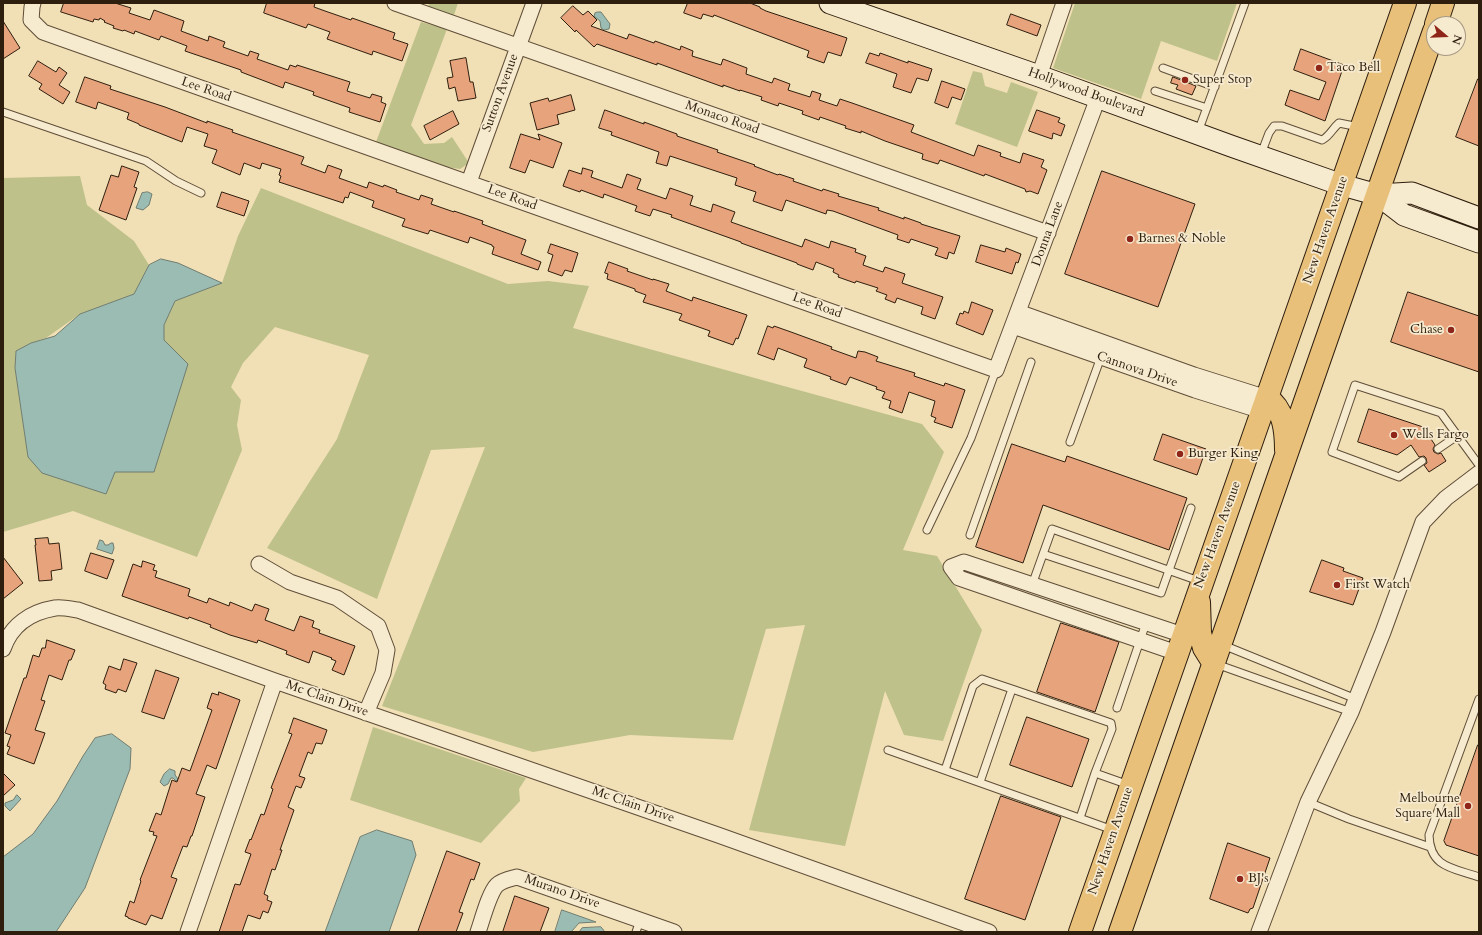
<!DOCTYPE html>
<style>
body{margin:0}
#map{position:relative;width:1482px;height:935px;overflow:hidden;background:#f1dfb5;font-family:Cardo,serif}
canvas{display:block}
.frame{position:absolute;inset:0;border:4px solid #2e1e0e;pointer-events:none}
.north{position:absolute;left:1426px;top:16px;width:40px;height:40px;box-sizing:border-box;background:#f6eacf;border:1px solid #a69882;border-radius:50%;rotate:109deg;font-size:11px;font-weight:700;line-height:16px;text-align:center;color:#2e1e0e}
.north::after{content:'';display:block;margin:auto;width:14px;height:18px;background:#8f2418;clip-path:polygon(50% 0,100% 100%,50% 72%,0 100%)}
</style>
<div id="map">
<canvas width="1482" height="935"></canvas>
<div class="frame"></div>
<div class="north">N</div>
</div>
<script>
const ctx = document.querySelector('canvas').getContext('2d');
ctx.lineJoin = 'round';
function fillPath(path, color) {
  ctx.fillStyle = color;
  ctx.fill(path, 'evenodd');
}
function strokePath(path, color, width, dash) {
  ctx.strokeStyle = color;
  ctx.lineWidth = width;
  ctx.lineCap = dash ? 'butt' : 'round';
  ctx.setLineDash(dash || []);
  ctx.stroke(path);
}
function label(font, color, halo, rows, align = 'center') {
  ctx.font = font + ' Cardo,serif';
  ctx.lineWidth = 3.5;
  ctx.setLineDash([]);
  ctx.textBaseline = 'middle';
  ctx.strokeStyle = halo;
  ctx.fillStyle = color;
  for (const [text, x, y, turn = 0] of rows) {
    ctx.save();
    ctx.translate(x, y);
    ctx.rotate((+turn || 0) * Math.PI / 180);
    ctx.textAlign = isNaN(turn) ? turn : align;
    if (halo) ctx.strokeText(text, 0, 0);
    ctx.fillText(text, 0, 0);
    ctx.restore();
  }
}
fillPath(new Path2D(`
 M430,3H458L454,15L428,6Z
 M1075,3H1237L1217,61L1161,41L1141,99L1053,68Z
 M421,22L447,29L411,125L424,144L444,143L452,137L469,163L460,169L446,167L376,142Z
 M973,71L982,73L985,86L1007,93L1011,82L1038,92L1017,147L955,124Z
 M80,176L87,205L134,241L149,265L134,294L80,314L46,338L31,343L16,351L15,368L28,457L106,494L164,340V325L175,301L222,283L238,236L261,188L508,284L548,281L589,286L573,328L922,424L944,452L903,550L937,556L982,630L943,741L904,735L885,691L845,846L749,830L805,625L766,629L733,740L630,735L533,752L382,706L485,447L431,450L377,599L267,548L337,439L369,355L275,327L243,363L231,387L241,400L237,425L242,450L197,557L73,511L3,532V178Z
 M373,727L526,778L519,789L520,801L481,843L350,800Z`), '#bec18a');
const water = new Path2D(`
 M598,12H601L610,24L609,29L604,30L601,28L600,21L594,16L595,13Z
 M148,192L152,194L149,205L143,210L136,208L142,193Z
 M161,259L178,263L222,283L175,301L164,325V340L188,364L154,472H115L106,494L42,473L28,457L15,368L16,351L31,343L55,336L80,314L134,294L149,265Z
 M100,540L103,541L105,545H108L111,543H113L114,548L112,554L97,549Z
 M112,734L131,748L130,769L85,888L56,932H3V857L33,834L57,801L83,756L95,738Z
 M170,769L175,771V775L178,779L176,781L173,778H171L168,784L164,786L160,782L164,774Z
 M17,795L21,799L10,811L5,806V803L13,800Z
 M377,830L412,841L416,855L389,932H325L360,837Z
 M562,910L596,922L579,923L571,932H555Z
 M601,927L605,932H579L582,928Z`);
fillPath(water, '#9bbcb3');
strokePath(water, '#6f7d71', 1);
const building = new Path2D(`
 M64,3H115L131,8L129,13L150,20L154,10L184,21L181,31L208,41L209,36L225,42L223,47L248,56L250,51L259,54L257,59L288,70L290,65L296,67L297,65L350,82L347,91L370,98L372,94L382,97L381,102L386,104L380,122L349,112L350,108L313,95L314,92L285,82L283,88L241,72V70L185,51L187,46L161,36L159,40L135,31L134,34L124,30L123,31L113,28L114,26L104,22L105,21L100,18L99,20L94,19L93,22L61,12Z
 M267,3H315L314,7L325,11L351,20L352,18L395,33L393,39L408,44L402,61L373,51L372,55L327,39L330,32L308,24L306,28L264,13Z
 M688,3H750L760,7V8L766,11L847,38L841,56L828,52L824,63L807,57L809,51L714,15L713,17L703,14L701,19L684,13Z
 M573,6L583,15L588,11L597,20L591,26L627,39L629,34L654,43L655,41L680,50L681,46L693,51L692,56L721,65L723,59L747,68L746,74L772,83L774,78L790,84L788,90L810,97L812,91L821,94L819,100L837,106L840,99L852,103L914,125L911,132L974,156L978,145L1001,153L1000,156L1020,163L1023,153L1044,160L1041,167L1047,170L1038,194L1030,191L1026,192L1025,189L985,174L984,176L940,160L938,164L922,159L923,154L885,141L861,131V133L845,128L846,126L820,117L819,120L802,114L803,111L779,103L778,106L761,100L762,97L740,90V91L723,85V87L657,63V65L597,44L594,47L576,30L575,32L561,18Z
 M1011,14L1041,25L1037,36L1007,25Z
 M3,21L20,48L3,59Z
 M1301,49L1344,65L1325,121L1285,105L1290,90L1319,100L1326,82L1294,70Z
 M870,53L879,56L880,53L908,63V61L932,69L928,81L917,78L911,93L893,87L897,74L866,63Z
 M466,58L470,82H473L476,98L458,101L455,87L449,89L447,78L453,77L450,61Z
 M38,61L56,72L59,67L67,73L59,85L70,92L63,104L39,89L42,84L29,76Z
 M85,77L111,86L110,89L165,107L207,123V121L233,130L232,132L304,157L301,164L325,173L328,165L342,170L339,178L367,188L369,182L383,187L384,185L397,190L396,192L419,200L421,195L433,199L431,204L454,212V211L483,221L482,224L526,240L521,254L541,262L538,270L492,254L494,247L492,246V245L470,237L468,243L430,230L428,234L402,226L405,219L372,207L374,201L350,192L348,198L345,197L343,203L279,182L281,176L279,175L281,169L262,163L260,169L244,163L240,175L212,163L217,150L204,146L208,134L187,127L182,142L139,125V124L127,119L129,113L118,109L98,102L96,109L76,102Z
 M1173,77L1196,86L1192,95L1176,89L1178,85L1171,83Z
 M1478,79H1479V146L1456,137Z
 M942,81L965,89L961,100L952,97L948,108L935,103Z
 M571,95L575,110L557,115L559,124L537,130L530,103L548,98L549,101Z
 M605,110L644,124V122L677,134V136L718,150L717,152L755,165L754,166L778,175L779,174L794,179L793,181L822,191L823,189L839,194L838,196L879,208L878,210L904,219V217L921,223V224L960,236L954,254L949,252L947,259L935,255L938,248L911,239L909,243L897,239L898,235L833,211L827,210L826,214L786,200L782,211L753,201L756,192L735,185L737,178L670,156L667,166L656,163L659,152L611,135L612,132L599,128Z
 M1037,110L1060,118L1058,122L1065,125L1061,136L1053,133L1052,139L1029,131Z
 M453,111L459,124L430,140L424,126Z
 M521,134L540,140L538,134L562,143L553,168L530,160L525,173L510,168Z
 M122,166L139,172L134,187L137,188L126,220L99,210L111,175L118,177Z
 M583,168L593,171L591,177L622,188L627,174L641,179L637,189L666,199L670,188L693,196L690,205L711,212L713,204L735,212L731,222L802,247L805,239L829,248L831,241L856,249L855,252L866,256L863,265L883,272L885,267L905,274L902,283L943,297L935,319L921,314L923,307L897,298L895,303L885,299L887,295L876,291L878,288L856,281L855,283L838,277L839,275L833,272L834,269L816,262L813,270L797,264V263L741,243V242L671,217L672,215L653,209L650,216L635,211L637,206L604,194L603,198L581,190L580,192L563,186L569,170L581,174Z
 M1102,171L1195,204L1158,307L1065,274Z
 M222,192L249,201L244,216L217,207Z
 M551,244L578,253L572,272L565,270L562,276L548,271L553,255L548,253Z
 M981,245L1005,252L1006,248L1021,254L1018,263L1016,262L1012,274L976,262Z
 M609,262L628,269L627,271L653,280V279L669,284L666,291L692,301L693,297L747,315L738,339L736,338L733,345L708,336L710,331L679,320L682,314L643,302L646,295L635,291V289L607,279L608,274L605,273Z
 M1408,292L1479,316V372L1391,342Z
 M972,302L993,310L983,335L956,324L960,313L963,314L964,311L968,313Z
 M768,326L773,328L774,326L791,332L832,347L831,349L856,358L858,351L865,352L878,357L876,361L915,373L914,376L944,386L945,383L965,390L952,428L934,422L936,418L931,416L935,401L909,392L902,413L889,408L891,401L882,398L885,392L876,389L877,387L850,377L846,385L830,379L831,377L804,367L807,359L778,348L774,360L758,354Z
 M1369,409L1423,427L1435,445L1433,449L1434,452L1438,454L1441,453L1446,461L1429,472L1424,465L1427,463L1426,458L1424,456L1419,457L1411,445L1397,455L1358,442Z
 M1163,434L1206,449L1197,475L1154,460Z
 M1012,444L1065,462L1067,456L1187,498L1169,550L1043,505L1023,563L976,547Z
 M48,538L49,544L59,543L62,569L51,571L52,580L39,581L35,545H36L35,539Z
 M91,553L114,560L107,579L85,571Z
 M3,557L23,583L3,599Z
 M1322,560L1344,568L1343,571L1363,578L1353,605L1310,592Z
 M143,561L155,565L153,570L157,571L155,577L190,589L188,596L207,603L209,598L229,606L230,602L252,611L255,604L269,609L265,620L294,631L300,616L314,621L312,627L320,630L319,633L355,646L344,675L332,670L336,661L331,659L332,658L313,651L309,663L286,654L287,651L258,640L257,643L230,635L210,627L211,625L189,617L188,619L122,596L133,564L141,567Z
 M1061,623L1119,642L1095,712L1037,692Z
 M47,640L75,650L71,660H69L62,680L49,675L41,700L45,701L35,730L45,733L34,764L7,754L10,747L7,746L11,735L5,733L24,678H26L33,655L39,657L42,648H45Z
 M124,659L137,663L126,692L118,689L116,693L105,689L106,685L103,683L109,666L120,670Z
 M156,670L179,678L164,719L142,712Z
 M219,692L240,700L216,769L207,765L196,794L205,797L192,836H191L187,847L183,846L171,877L177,879L162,919L151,915L146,925L128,918V917L125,916L130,901L134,903L141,881L140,880L157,836L153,835L154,832L149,831L156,813L161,815L172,780L177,782L182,768L190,771L212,710L207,708L212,693L218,695Z
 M1027,717L1089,739L1072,787L1010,765Z
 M294,718L327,730L322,744L316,743L312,754L308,752L299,776L305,778L301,788L296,786L288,807L294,810L280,850H282L275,870L272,869L264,894L268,896L267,900L272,902L268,913L263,911L260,919L248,915L242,932H219L235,884L240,885L251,854L245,852L250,839L251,840L261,814L264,815L273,789L271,788L292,734L289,733Z
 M1478,745H1479V856L1446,845L1444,841Z
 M3,773L15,785L3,796Z
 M1001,796L1061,817L1025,920L965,899Z
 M1228,843L1270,858L1253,908L1250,909L1248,913L1210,899Z
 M447,851L480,863L474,880L471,879L459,912L463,913L456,932H418Z
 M515,896L549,908L540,932H503Z`);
fillPath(building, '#e7a37c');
strokePath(building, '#2e1e0e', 1);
const lane = new Path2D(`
 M1163,68L1215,87
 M1155,91L1207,108
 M3,112L146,161L176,181L201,193
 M1198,132L1245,3
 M1261,154L1269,133L1274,126H1282L1322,140C1330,136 1332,129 1339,123L1359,127
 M1070,442L1101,357
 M1438,449L1457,436
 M1422,461L1399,477L1332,452L1355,385L1441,413L1479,465
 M927,530L971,438L996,370
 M970,535L1031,362
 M1043,554L1161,593L1191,508
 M1032,585L1052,529L1199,581
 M1223,645L1356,699
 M1216,664L1351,712
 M1479,699L1429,835C1430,868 1453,868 1479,877
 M1117,708L1146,623
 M888,750L1113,830
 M945,770L973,686L982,679L1012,689
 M980,782L1012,689L1111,723L1112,729L1095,773
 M1308,802L1349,819L1430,847
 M1080,818L1095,773L1129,785
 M636,932L640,920`);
const street = new Path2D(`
 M33,3L32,7L31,20L43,32L996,370L1098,98
 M395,3L1048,233
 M1039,76L1064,3
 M469,182L534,3
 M1018,312L1194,375L1267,398
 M1013,326L1195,390L1262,411
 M259,564L290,582L337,598L378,626L387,650L383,673L366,713
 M3,649C11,625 31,612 55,608C62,607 71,609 78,610L275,681L718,835L989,932
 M1177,653L959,578L951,567L964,562L1183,635
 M188,932L275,681
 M478,932C482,921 489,893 497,885C503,880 510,879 517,877L674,932
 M1259,932L1308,802L1351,712L1383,632L1423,522L1446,498L1479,473`);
const secondary = new Path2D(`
 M830,3L1039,76L1231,146L1342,185L1378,195L1404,215L1479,242
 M1378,195L1412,193L1479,218`);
const primary = new Path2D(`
 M1436,24L1443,3
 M1267,398C1284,409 1286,431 1286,450
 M1199,602L1200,633L1204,648L1214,664
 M1080,932L1405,3
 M1120,932L1434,31`);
strokePath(lane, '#5f4e38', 9);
strokePath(street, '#5f4e38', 17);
strokePath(secondary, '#2e1e0e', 23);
strokePath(primary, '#2e1e0e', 24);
strokePath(lane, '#f6eacf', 7);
strokePath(street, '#f6eacf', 15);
strokePath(secondary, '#f6eacf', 21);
strokePath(primary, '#e8c07a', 22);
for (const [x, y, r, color] of [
 [1319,68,4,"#8f2418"],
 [1185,80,4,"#8f2418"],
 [1130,239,4,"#8f2418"],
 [1451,330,4,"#8f2418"],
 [1394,435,4,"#8f2418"],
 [1180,454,4,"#8f2418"],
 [1337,585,4,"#8f2418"],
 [1468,806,4,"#8f2418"],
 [1240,879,4,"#8f2418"]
]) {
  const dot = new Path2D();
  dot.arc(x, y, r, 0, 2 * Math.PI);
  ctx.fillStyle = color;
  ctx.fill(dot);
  strokePath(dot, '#f6eacf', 1.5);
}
label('13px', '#2e1e0e', '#f6eacf', [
 ["Taco Bell",1327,68],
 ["Super Stop",1193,80],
 ["Barnes & Noble",1138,239],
 ["Chase",1443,330,"right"],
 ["Wells Fargo",1402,435],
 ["Burger King",1188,454],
 ["First Watch",1345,585],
 ["Melbourne",1460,799,"right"],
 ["Square Mall",1460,814,"right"],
 ["BJ's",1248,879]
], 'left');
label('13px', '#2e1e0e', '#f6eacf', [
 ["Lee Road",206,90,19],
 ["Sutton Avenue",501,93,-70],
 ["Hollywood Boulevard",1086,93,20],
 ["Monaco Road",722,118,19],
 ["Lee Road",512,198,20],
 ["New Haven Avenue",1326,230,-71],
 ["Donna Lane",1048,234,-70],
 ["Lee Road",817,306,20],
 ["Cannova Drive",1137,370,19],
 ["New Haven Avenue",1218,535,-70],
 ["Mc Clain Drive",327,699,19],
 ["Mc Clain Drive",633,805,19],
 ["New Haven Avenue",1111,841,-71],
 ["Murano Drive",562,892,19]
]);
</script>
